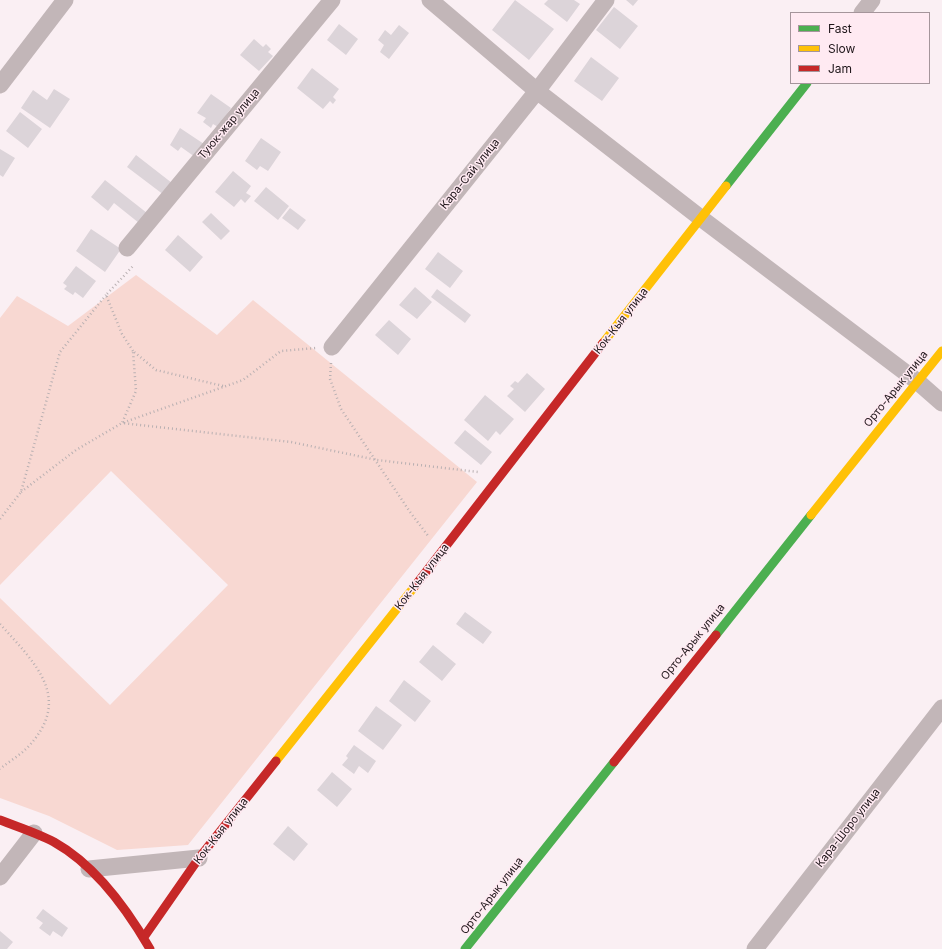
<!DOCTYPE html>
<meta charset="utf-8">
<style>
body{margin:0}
#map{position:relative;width:942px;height:949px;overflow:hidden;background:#faeff3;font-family:Inter,sans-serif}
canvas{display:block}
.legend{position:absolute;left:790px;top:12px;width:140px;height:72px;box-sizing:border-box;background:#ffeaf2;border:1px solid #a5959b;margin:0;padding:5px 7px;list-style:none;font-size:12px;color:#1e1519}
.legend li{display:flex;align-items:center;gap:8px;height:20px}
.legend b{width:20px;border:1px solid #a5959b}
</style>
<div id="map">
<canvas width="942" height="949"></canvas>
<ul class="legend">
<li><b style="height:5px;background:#4caf50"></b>Fast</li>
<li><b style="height:5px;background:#ffc107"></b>Slow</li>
<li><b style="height:5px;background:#c62828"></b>Jam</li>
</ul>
</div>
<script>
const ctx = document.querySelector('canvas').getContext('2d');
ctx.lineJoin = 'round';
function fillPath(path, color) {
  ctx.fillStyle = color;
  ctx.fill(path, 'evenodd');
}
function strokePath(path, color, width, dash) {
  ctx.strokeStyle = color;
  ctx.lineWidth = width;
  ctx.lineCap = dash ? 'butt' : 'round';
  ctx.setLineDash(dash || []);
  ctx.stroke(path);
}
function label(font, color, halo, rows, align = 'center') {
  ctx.font = font + ' Inter,sans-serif';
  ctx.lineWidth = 3;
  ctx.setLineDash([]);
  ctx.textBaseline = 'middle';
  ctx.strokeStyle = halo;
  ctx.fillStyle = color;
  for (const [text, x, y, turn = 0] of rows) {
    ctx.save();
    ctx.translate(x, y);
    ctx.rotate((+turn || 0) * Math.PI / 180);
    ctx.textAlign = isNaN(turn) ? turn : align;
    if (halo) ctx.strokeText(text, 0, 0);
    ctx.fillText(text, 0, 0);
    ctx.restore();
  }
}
fillPath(new Path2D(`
 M136,275L217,335L253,300L477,482L188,845L117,850L49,816L0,798V598L110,705L228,585L111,471L0,585V318L17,296L68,326Z`), '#f8d8d2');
fillPath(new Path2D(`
 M515,0L554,29L529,60L492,30Z
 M548,0H574L580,4L567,22L544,4Z
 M626,0H638L633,6Z
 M614,7L638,26L620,49L596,30Z
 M339,24L358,39L346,55L327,40Z
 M399,25L409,33L389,59L380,52L384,45L378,40L385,30L391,35Z
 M254,39L263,47L266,44L271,49L268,52L273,56L259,71L240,55Z
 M591,57L619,78L602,101L574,81Z
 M312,68L339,89L333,97L336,100L333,104L330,101L323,109L297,88Z
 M54,89L70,99L50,128L21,108L33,90L47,100Z
 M211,94L231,108L218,127L213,124L211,128L203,122L206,118L197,113Z
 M20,112L42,129L28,148L6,131Z
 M180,128L204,144L195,157L181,147L178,151L170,145Z
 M261,138L281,152L268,171L260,166L257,170L245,161Z
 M0,149L15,158L3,177L0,175Z
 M136,155L172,183L164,195L127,167Z
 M233,171L251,186L246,193L251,196L245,203L241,199L234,207L215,192Z
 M105,180L147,213L139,223L114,203L108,211L91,197Z
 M266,187L289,206L278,220L254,201Z
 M290,208L306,220L298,230L282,218Z
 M211,213L230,231L221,240L202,222Z
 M91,229L121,249L105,272L76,251Z
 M178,235L203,257L190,272L165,250Z
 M438,252L463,271L450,288L425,269Z
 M76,266L96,281L83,298L75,292L73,295L64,289L67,286L63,283Z
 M415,287L432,302L417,319L399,305Z
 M437,289L471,315L465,323L431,297Z
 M389,320L411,339L398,355L375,335Z
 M527,373L545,389L525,412L507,396L514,389L510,386L515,381L518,383Z
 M485,395L514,419L500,435L496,431L488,441L464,420Z
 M465,430L492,452L481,465L454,443Z
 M465,612L492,632L483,644L456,624Z
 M433,645L456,664L442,681L419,662Z
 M404,680L431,701L415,722L389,701Z
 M376,706L402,725L383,750L358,731Z
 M354,745L376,761L368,773L359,766L354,774L342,765L348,758L346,756Z
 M332,772L352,789L337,807L317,790Z
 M288,826L308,844L294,861L273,844Z
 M43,909L68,928L62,937L53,931L50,936L39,928L43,923L36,918Z
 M0,931L13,942L7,949H0Z`), '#dcd4d9');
strokePath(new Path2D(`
 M133,351L122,334L106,295L134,265
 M331,363L330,379L341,409L410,512L429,537
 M223,386L156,370L133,351L136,391L122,423L291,442L377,460L478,472
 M21,492L76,450L122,423L243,380L281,351L316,348
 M0,519L21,492L60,352L106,295
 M0,624C36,664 74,699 27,748C19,756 8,762 0,769`), '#b9b0b2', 2.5, [1, 3]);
strokePath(new Path2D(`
 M430,0L537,91L702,219L918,382L942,403
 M862,13L872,0
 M0,85L65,0
 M127,248L332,0
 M332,347L537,91L606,0
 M89,869L199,858
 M0,877L34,833
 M755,949L942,708`), '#c2b6b8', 17);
strokePath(new Path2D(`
 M726,186L807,83
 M716,635L811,515
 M465,949L614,762`), '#4caf50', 9);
strokePath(new Path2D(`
 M603,343L726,186
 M811,515L942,351
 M276,761L415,586`), '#ffc107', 9);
strokePath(new Path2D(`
 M415,586L603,343
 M614,762L716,635
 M0,820C18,827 37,833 54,842C95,865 127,909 150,949
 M144,937L199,858L276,761`), '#c62828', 9);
label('11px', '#1e1519', '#ffeaf2', [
 ["Туюк-жар улица",229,124,-50],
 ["Кара-Сай улица",470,174,-51],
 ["Кок-Кыя улица",621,321,-52],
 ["Орто-Арык улица",896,389,-51],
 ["Кок-Кыя улица",422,577,-52],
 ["Орто-Арык улица",693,642,-51],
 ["Кара-Шоро улица",848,828,-52],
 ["Кок-Кыя улица",221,831,-52],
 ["Орто-Арык улица",492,896,-52]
]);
</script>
